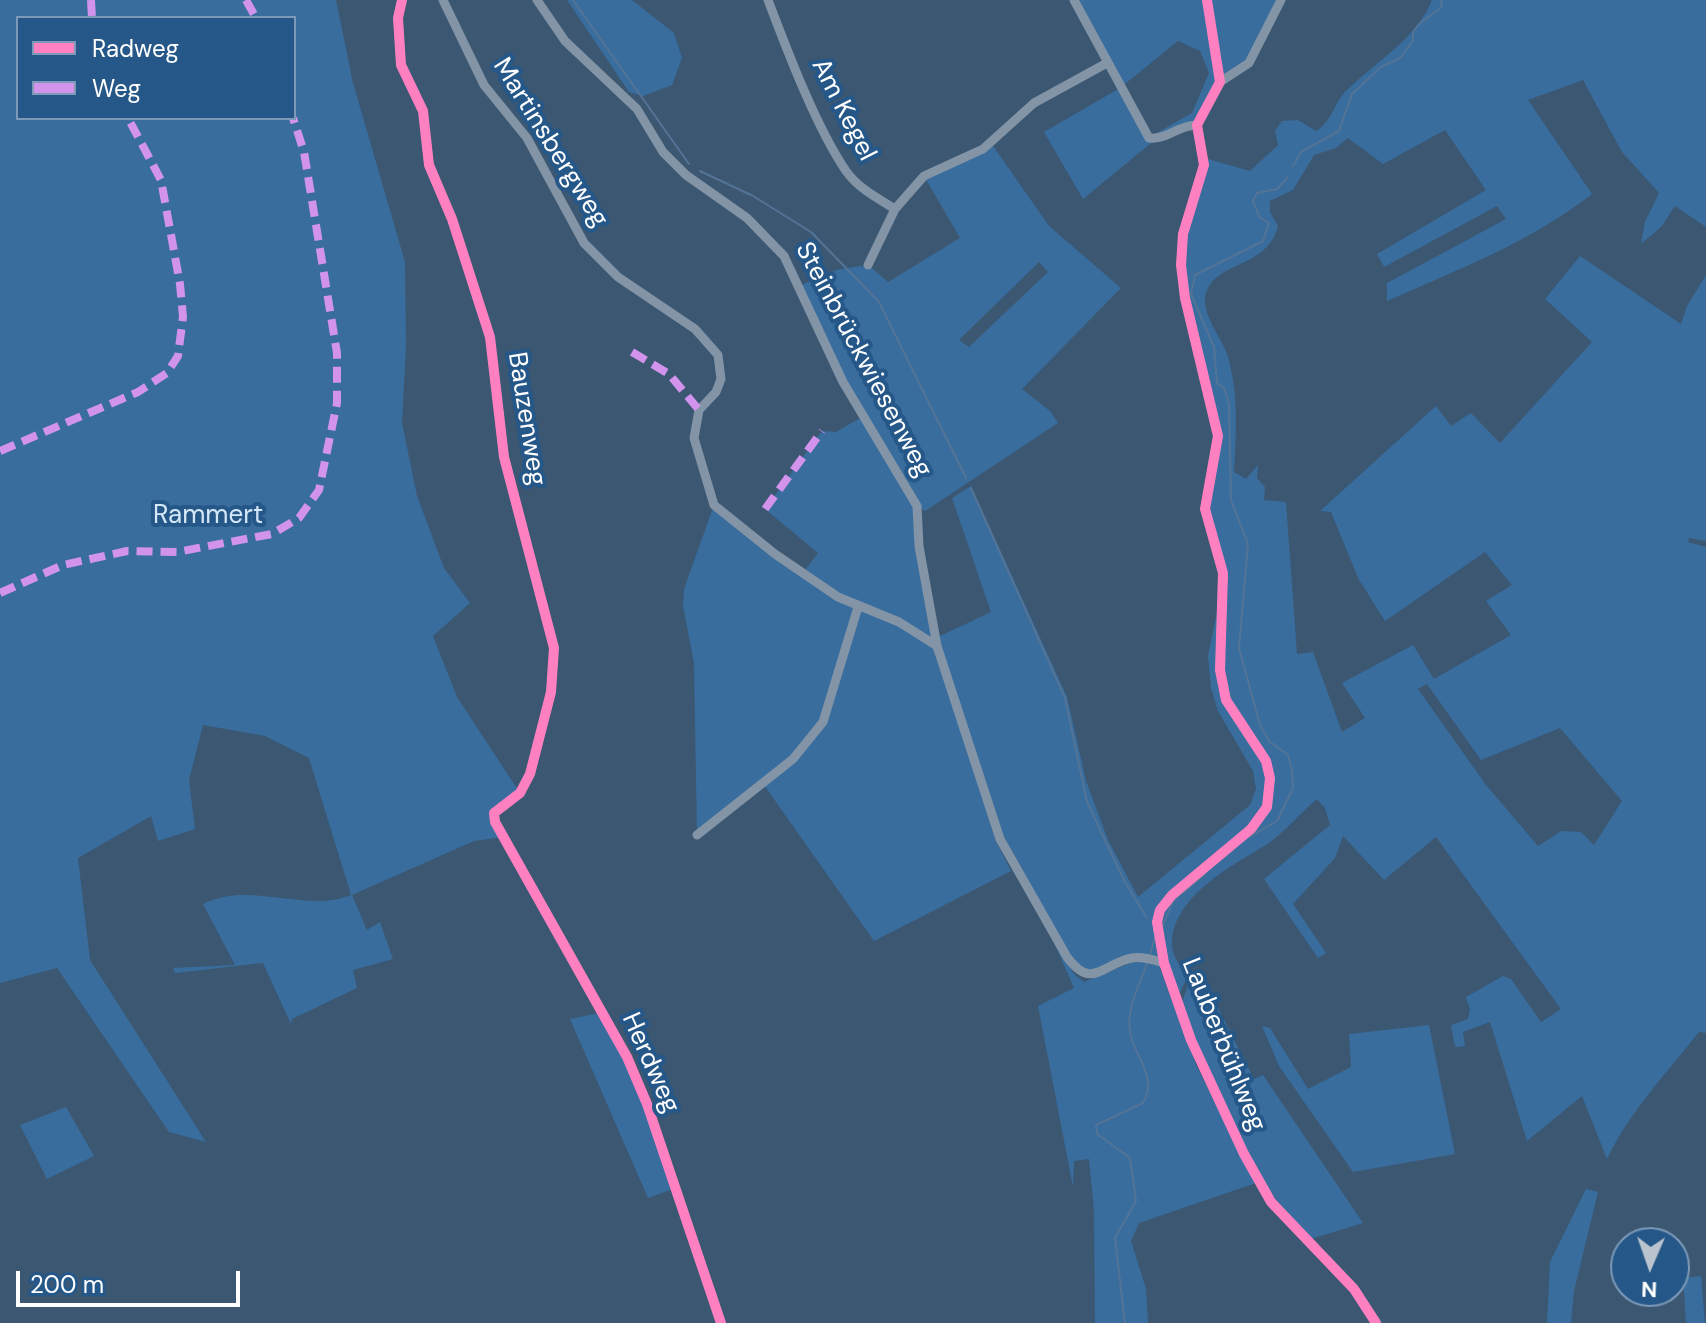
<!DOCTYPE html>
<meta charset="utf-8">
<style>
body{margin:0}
#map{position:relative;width:1706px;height:1323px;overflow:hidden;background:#3b5772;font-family:"DM Sans",sans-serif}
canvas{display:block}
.legend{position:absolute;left:16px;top:16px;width:280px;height:104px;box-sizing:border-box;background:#255788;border:2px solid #7c9ab8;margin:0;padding:10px 14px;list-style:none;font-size:24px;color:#fff}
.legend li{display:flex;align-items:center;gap:16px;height:40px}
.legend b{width:40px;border:2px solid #7c9ab8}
.north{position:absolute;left:1610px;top:1227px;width:80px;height:80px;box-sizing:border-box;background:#255788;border:2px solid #7c9ab8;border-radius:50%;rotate:182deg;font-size:22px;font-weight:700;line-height:32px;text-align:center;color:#fff}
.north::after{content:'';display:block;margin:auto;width:28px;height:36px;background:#bac4ce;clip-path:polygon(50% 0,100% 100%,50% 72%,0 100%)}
.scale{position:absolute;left:16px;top:1271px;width:224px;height:36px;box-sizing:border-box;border:4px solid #fff;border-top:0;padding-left:10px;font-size:24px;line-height:28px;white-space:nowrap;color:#fff;-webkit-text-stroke:6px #255788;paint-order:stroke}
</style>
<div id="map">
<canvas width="1706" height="1323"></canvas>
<ul class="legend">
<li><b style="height:10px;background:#ff80c0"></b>Radweg</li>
<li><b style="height:10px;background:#d193ec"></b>Weg</li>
</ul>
<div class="north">N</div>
<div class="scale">200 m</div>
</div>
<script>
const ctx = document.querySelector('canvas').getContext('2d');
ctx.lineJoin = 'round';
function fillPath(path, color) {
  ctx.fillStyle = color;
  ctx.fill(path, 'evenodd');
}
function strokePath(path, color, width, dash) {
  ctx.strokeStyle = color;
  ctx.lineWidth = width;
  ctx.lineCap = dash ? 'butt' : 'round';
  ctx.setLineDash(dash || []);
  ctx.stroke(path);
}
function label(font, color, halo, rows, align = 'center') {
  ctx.font = font + ' "DM Sans",sans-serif';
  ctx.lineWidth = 8;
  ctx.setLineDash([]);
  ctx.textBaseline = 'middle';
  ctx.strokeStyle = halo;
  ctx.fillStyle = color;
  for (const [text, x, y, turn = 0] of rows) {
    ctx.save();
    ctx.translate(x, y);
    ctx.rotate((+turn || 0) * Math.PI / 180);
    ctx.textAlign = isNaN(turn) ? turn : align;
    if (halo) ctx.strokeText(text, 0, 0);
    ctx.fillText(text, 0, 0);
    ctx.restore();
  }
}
fillPath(new Path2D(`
 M0,0H336L353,83L405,262L406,345L402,423L417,496L444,568L470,603L433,636L457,697L520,793L494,813L504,837L474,841L352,895L367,930L380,922L393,959L353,970L357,988L292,1019L291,1024L263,963L175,973L173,968L235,965L203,904C251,880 304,914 351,895L309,758L265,736L203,725L189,780L195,829L158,841L151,816L78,858L90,960L206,1142L169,1132L57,968L0,983ZM18,18H294V118H18Z
 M567,0H632L674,33L682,58L672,85L643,96L629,92Z
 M1074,0H1281L1249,63L1220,82L1201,121L1156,139L1083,199L1044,132L1120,88ZM1178,41L1200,51L1209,73L1192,113L1148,138L1120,88Z
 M1432,0H1706V227L1675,206L1661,227L1641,244L1645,222L1659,193L1622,152L1583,80L1528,100L1592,194C1531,242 1457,270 1387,301V283L1506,219L1497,206L1384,267L1377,254L1486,190L1445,130L1383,164L1348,138L1336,148L1314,155L1293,190L1270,201V212L1278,226C1268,267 1220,261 1207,290C1198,311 1221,336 1227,354C1239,393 1236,432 1234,472L1246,479L1258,465L1257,478L1265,487L1264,500L1286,502L1297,654L1313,652L1342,732L1365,718L1342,683L1413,645L1434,679L1511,635L1486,601L1512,585L1485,552L1385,621L1358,578L1331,512L1320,511L1436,406L1451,426L1471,413L1500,443L1592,342L1545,299L1580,256L1681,324L1687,306L1706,275V541L1689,538L1688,542L1706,547V1033L1699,1032C1666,1074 1630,1111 1607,1159L1582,1096L1527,1141L1490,1022L1463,1032L1465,1046L1455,1047L1451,1025L1468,1019L1470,1010L1466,997L1503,976L1511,979L1541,1022L1561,1009L1436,837L1384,880L1343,836L1335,858L1293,904L1326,953L1318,958L1264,879L1330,825L1325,808L1317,799C1300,813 1284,833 1266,845C1232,866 1178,893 1172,939C1170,953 1180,966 1187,978L1179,995L1158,946V957C1130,955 1106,973 1078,969L995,821L999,817L995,818L938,637L991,612L952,498L971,486L1067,697L1086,781L1108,840L1138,897L1250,805L1256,789L1253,771L1218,711L1211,688L1208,656L1225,573L1207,509L1217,455L1184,265L1186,236L1208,159L1250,171L1278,145L1275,131L1282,121L1298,120L1316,131C1331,123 1334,103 1346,91C1375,62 1416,40 1432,0ZM1427,684L1481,760L1560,728L1622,801L1594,845L1581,832L1561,831L1538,846L1486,785L1418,689Z
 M991,143L1049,226L1121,288L1022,389L1050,411L1058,423L925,511L918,507L938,659L996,841L1011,871L874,941L764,785L697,835L694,663L683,606L684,589L714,505L803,573L818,553L765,509L822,431L836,432L862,417L797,287L836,270L868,265L888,282L960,238L924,176ZM1039,262L1048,272L969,347L959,340Z
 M1052,938L1074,974L1084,982L1138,960L1159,966L1197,1067L1256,1183L1139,1223L1131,1241L1146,1289L1148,1323H1095L1094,1209L1089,1159L1074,1161L1073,1187L1038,1006L1074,988Z
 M1201,974L1254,1079L1263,1075L1363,1223L1311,1239C1246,1178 1215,1086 1181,1005L1189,982Z
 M604,1012L643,1104L673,1189L648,1198L570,1019Z
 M1429,1025L1455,1154L1353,1172L1279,1066L1262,1026L1270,1028L1308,1089L1351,1067L1349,1034Z
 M66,1107L94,1156L47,1179L20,1125Z
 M1586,1189L1598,1192L1574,1291L1571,1323H1547L1550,1262Z
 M1701,1276L1705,1323H1686L1683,1278Z`), '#396d9e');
strokePath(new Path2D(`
 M573,0L689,164
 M1293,166L1301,152L1339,131L1352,94L1381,67L1400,58L1413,41V32L1419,24L1442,7L1441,0
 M700,171L753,196L811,232L879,302L966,478
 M971,488L1065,698L1087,802L1125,882L1147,918
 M1249,837L1277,821L1293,788L1292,770L1288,755L1269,741L1260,725L1239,648L1248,544L1231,500L1229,404L1224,388L1217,383L1214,347L1191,294L1195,275L1263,241L1269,223L1260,218L1253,201L1257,193L1277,189L1288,177
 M1161,930L1173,901L1205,874
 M1150,954L1156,934
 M1125,1323L1115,1238L1136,1201L1130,1158L1097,1134L1096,1125L1143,1103C1159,1075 1133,1057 1130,1031C1126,1009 1140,984 1147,963`), '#537496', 2);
strokePath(new Path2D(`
 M402,0L398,18L401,65L423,111L429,165L452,219L490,337L504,457L554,648L551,692L530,774L520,793L494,813L495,822L627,1057L647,1104L721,1323
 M443,0L484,85L527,138L584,243L618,277L695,329L718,355L721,379L716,392L699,410L694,438L714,505L775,554L838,597L899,622L937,646
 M537,0L565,41L637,109L663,152L686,175L747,218L784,256L843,382L917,506L919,546L937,646L1000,839L1067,957C1092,991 1102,964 1132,958C1142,956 1154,960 1164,963
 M768,0C787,50 816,127 846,171C858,188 877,198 895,209L868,265
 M1074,0L1149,138C1166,140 1179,125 1197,125
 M1207,0L1220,82L1197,125L1204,165L1183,234L1181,265L1185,298L1218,436L1205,509L1223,573L1220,670L1226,700L1266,761L1270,778L1267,807L1251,829L1172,895L1160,910L1157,922L1164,963L1191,1040L1244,1154L1271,1202L1354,1289L1376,1323
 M1220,82L1249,63L1281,0
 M895,209L924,176L983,149L1034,103L1107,63
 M697,835L793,759L823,722L858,607`), '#8294a6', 9);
strokePath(new Path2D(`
 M91,0L92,18
 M246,0L256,18
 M632,352L669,374L699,410
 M0,451L138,392L167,373L178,356L183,317L180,284L161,180L128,118
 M765,509L822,431
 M0,593L63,565L127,551L177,552L272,534L299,518L319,490L337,403V353L304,152L293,118`), '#d193ec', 8, [16, 8]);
strokePath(new Path2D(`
 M402,0L398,18L401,65L423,111L429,165L452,219L490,337L504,457L554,648L551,692L530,774L520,793L494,813L495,822L627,1057L647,1104L721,1323
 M1207,0L1220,82L1197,125L1204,165L1183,234L1181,265L1185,298L1218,436L1205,509L1223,573L1220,670L1226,700L1266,761L1270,778L1267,807L1251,829L1172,895L1160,910L1157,922L1164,963L1191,1040L1244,1154L1271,1202L1354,1289L1376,1323`), '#ff80c0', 10);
label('26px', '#fff', '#255788', [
 ["Am Kegel",843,110,63],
 ["Martinsbergweg",550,143,58],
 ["Steinbrückwiesenweg",863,360,62],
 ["Bauzenweg",526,419,81],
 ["Lauberbühlweg",1223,1045,68],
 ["Herdweg",650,1063,66]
]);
label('26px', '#d4e7f7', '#255788', [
 ["Rammert",208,516]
]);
</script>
